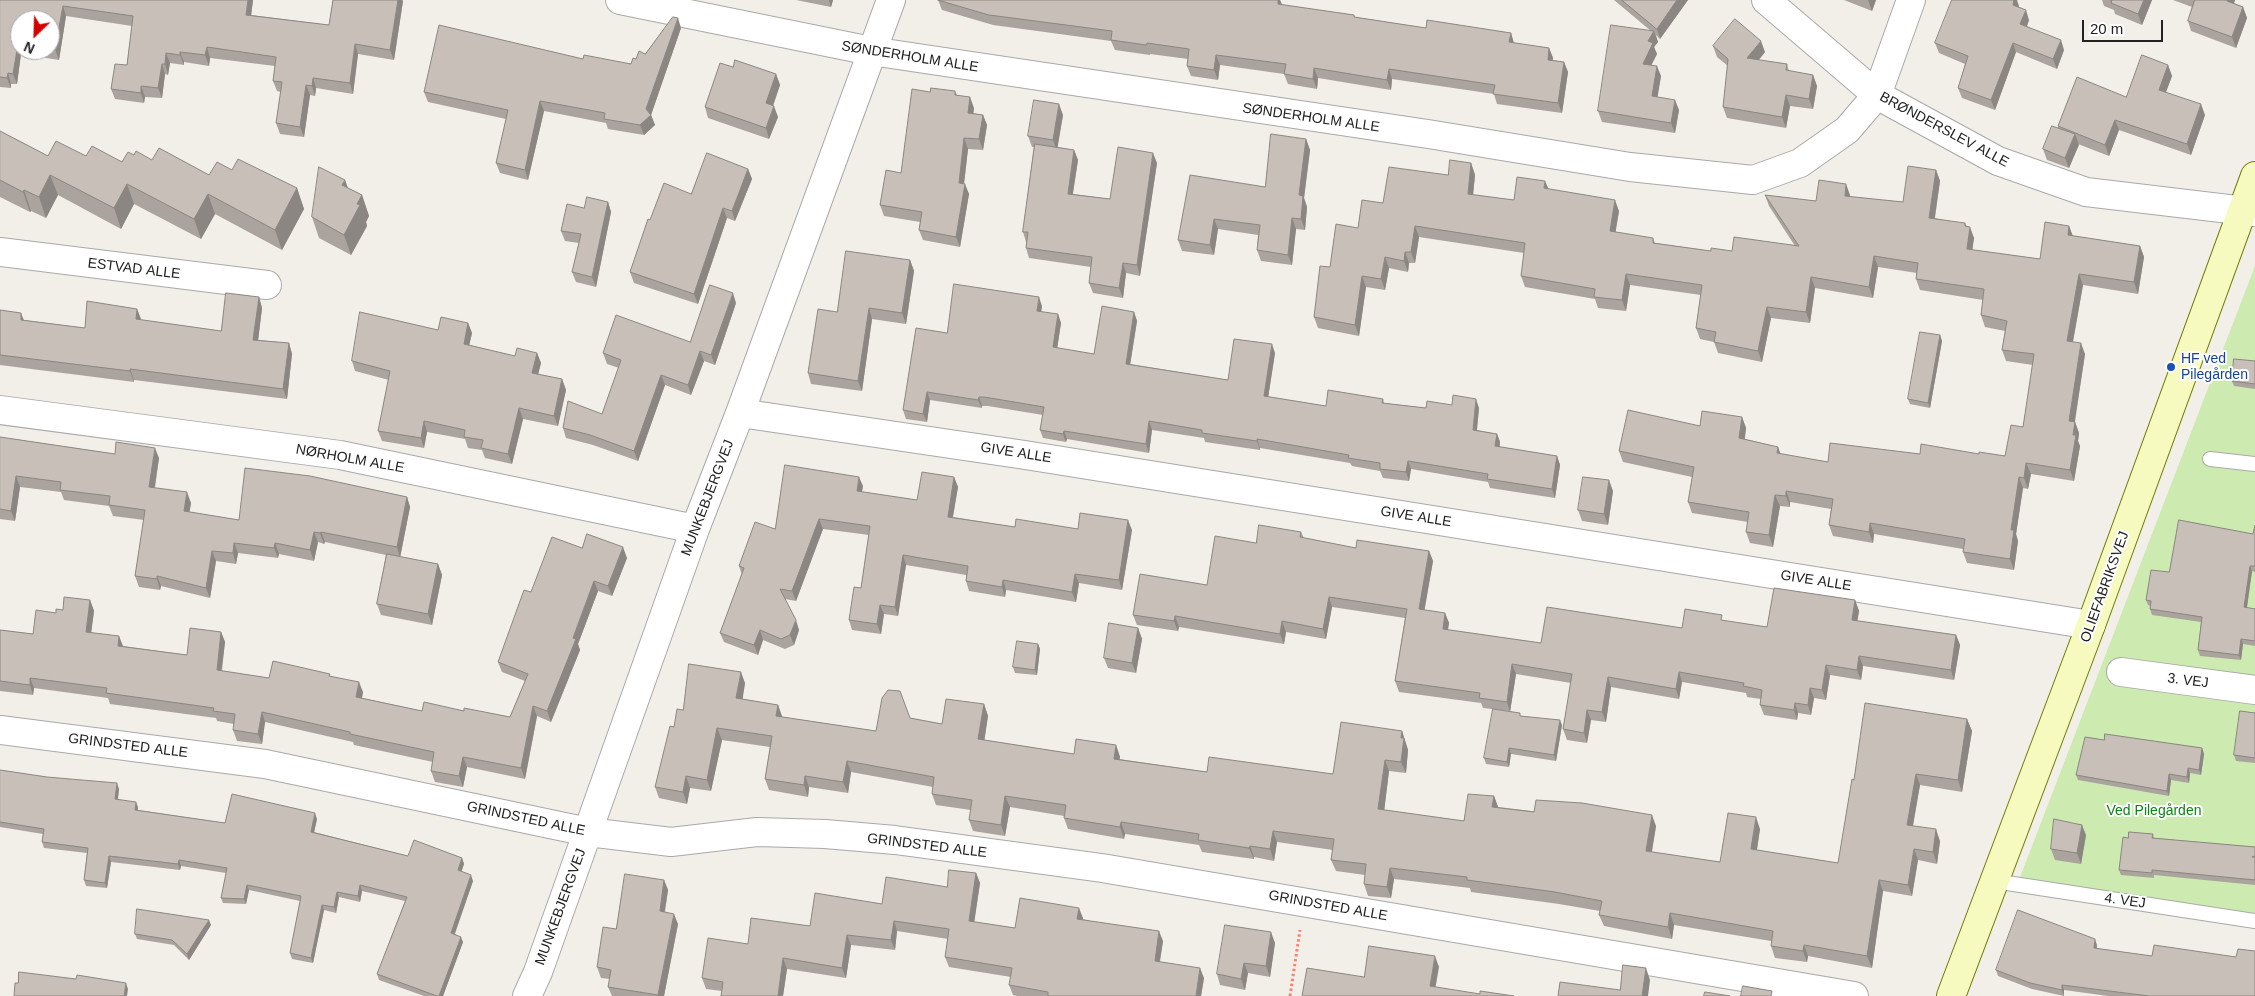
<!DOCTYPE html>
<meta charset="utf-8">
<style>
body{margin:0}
#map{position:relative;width:2255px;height:996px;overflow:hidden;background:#f2efe9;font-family:Helvetica,sans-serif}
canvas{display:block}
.north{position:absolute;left:10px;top:10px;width:50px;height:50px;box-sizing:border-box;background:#fff;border:1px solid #a7a7a7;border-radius:50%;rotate:204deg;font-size:14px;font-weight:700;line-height:20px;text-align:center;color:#222}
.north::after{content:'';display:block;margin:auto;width:18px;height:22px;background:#d40000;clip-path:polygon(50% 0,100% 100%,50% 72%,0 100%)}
.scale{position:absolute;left:2082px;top:20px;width:81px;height:22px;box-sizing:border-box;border:2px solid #222;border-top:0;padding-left:6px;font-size:15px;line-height:18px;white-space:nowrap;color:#222;-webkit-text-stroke:4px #fff;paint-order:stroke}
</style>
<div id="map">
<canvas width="2255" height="996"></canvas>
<div class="north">N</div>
<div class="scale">20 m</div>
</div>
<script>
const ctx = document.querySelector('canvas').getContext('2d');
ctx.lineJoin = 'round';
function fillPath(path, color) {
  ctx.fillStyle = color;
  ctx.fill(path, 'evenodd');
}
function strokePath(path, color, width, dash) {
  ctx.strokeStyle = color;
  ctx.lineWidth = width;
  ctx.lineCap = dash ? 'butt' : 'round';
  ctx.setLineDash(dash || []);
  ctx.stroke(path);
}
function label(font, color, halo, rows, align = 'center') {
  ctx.font = font + ' Helvetica,sans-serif';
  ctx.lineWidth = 4;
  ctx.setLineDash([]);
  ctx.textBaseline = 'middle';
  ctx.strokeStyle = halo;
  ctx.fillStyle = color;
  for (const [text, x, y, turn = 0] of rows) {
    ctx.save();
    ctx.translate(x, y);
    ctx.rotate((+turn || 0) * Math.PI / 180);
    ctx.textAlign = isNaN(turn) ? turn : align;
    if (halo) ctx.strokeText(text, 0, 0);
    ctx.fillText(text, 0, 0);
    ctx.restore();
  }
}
fillPath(new Path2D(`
 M2255,266V928L2014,892L2017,885Z`), '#cdebb0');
const lane = new Path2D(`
 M2210,459L2255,464
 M1994,881L2255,921`);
const street = new Path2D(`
 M620,0L871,51L1428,134L1630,167L1753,180L1800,163L1847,130L1877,95L1911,0
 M1766,0L1877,95L1998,161L2086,192L2255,212
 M0,252L267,285
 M0,410L340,455L695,529
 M740,413L1025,455L2091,625
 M2121,672L2255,690
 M0,730L265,764L588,832L671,842L757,832L825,834L895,840L1102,868L1854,996
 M527,996L538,972L695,529L740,413L891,0`);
const secondary = new Path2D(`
 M1951,996L2091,625L2255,176`);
strokePath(lane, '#a9a9a9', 16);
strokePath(street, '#a9a9a9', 30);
strokePath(secondary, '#707d05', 30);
strokePath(new Path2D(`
 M1290,996L1300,930`), '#fa8072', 3, [2.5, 2.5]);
strokePath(lane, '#fff', 14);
strokePath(street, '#fff', 28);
strokePath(secondary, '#f7fabf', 28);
fillPath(new Path2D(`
 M0,0H253L251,15L329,25L333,0H402L403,1L394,60L358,54L353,94L316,88L315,96L310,95L304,137L280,134L276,123L281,92L277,91L273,81L275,66L210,58L209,66L184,62V65L170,63L168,75L165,74L162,98L145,97L144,103L115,99L111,89L127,65L132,26L66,16L59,60L21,54L17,84H11V88L0,87ZM20,20H50V50H20Z
 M796,0H833L831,7Z
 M938,0H1280L1282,5L1354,15L1355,17L1426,28L1511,33L1514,43L1549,48L1553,58V60L1564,62L1568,72L1562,113L1497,104L1494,94L1392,79L1391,90L1318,78L1317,89L1288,84L1284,74L1220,65L1218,80L1191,76L1187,66L1188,59L1150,54V55L1115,50L1111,41L993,25L942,10Z
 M1614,0H1688L1660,39L1656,35L1658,42L1654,47L1657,54L1651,65L1661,76L1657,97L1679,110L1675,133L1602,122L1598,111L1651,31Z
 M1844,0H1876L1872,11Z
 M2102,0H2152L2142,25L2115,14L2114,10L2104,6Z
 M2173,0H2235L2234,3L2243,7L2247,18L2236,48L2191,31L2188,21L2192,7Z
 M2019,6V7L2029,20L2027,26L2064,50L2057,69L2016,52L1995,110L1962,98L1958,88L1965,64L1939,53L1935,43Z
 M681,28L651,115L655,125L644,135L608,129L606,123L544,111L528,180L500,173L496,163L506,119L428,102L424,92L583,59L631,64L636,59L645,54Z
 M1713,46L1765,52L1759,60L1787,64L1789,71L1813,75L1817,86L1813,109L1790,106L1786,128L1727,118L1723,107L1728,66L1717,57Z
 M2168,65L2172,76L2166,92L2205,115L2191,155L2119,130L2109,156L2078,144L2069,168L2047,160L2043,149L2058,128V126L2126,97Z
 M733,67L776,74L780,85L773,106L778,117L769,139L708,118L705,107Z
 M955,91L957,95L974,108L973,113L983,115L987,125L983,150L968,149L964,183L969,194L960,247L923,240L919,230L920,222L884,216L880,205L901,173L930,92Z
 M1063,115L1057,147L1074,150L1078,160L1073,194L1110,199L1157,163L1140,276L1126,273L1123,298L1093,293L1089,283L1091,267L1029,258L1026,248V242L1023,232L1034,147H1032L1028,136Z
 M0,131L48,156H86L122,162L134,155L209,175L232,170L297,188L304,209L282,250L215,214L201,239L134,204L121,229L58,195L46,218L31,211L30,212L0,197Z
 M1306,139L1310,150L1304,198L1307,207L1305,230L1296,229L1292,265L1261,261L1257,250L1258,235L1218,229L1214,255L1182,251L1178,240L1265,187Z
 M1471,163L1475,175L1473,195L1514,200L1548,189L1619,211L1615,232L1653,238L1655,243L1711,251H1732L1795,246L1769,206L1765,195L1816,201L1850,195V197L1903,202L1936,170L1940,181L1935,218L1967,226L1974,238L1972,250L2040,259L2069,226L2073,236L2140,246L2144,257L2138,294L2083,285L2073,342L2085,354L2075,422L2079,433L2078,441L2080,446L2074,481L2031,474L2028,489L2023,488L2016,534L2018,541L2014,570L1967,563L1963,552V549L1874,534L1873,543L1833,536L1829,525L1831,509L1790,502V507L1780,506L1773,547L1750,543L1746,532L1748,522L1692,513L1688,502L1692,477L1623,462L1619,451L1700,426L1742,417L1746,428L1745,439L1778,447L1780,454L1828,462L1920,454H1979L2005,456L2023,427L2033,365L2006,361L2002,350L2005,331L1985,327L1981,315L1983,300L1920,290L1916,279L1917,273L1878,267L1873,298L1815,288L1810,323L1771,318L1762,362L1718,353L1714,342L1700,339L1696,328L1701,295L1630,285L1626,311L1598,308L1595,299L1525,287L1521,276L1524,253L1419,237L1415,263H1409L1408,272L1389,268L1385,290L1366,287L1359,336L1318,328L1314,317L1330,267L1358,228L1383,203L1448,175Z
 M748,169L752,179L735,221L727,218L698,304L634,283L630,272L650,220L691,194Z
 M345,180L348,188L362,195L369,216L366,222L367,226L351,255L319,238L312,217Z
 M608,202L611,212L596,287L576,282L572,272L579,243L565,241L561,231Z
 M910,260L914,271L906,324L872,319L862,391L811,384L808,373L837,312Z
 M259,297L262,308L258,340L289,343L292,354L287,399L134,380V382L0,365V310L24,320L85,328L137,309L141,320L221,331Z
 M736,303L715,365L704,361L691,395L665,385L638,461L593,445L566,438L563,428L602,414L619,368L607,364L603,353L690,342Z
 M1042,306L1041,312L1058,314L1061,323L1057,348L1094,354L1134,312L1137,321L1130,364L1228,380L1275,353L1268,397L1326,406L1383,399L1384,403L1426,408L1452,405L1479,408L1477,430L1497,434L1500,442V447L1557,456L1560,465L1555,498L1490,488L1488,482L1411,469L1409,481L1383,478L1380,471L1352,466L1350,463L1260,448V450L1205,442L1204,438L1152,430L1149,453L1067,439L1066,442L1043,438L1040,430L1043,415L988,406H982V408L930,400L927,422L906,419L903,410L947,333Z
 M468,323L472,333L469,345L515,356L537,353L541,363L538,374L562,379L566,390L558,426L523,419L512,464L485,458L482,450L468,448L465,439L427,432L424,448L382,441L378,431L389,380L355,371L352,361L438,330Z
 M1940,335L1942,341L1930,408L1910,404L1908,399Z
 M2255,361V389L2234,386L2232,381Z
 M0,437L115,454L159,458L155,488L191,503L189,512L239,520L407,497L410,507L400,557L438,564L442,575L432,625L381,615L377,604L386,555L325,542L324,544L318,542L314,561L279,554L278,558L238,553L236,564L216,561L210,598L161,586L160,590L139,587L135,576L144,520L113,516L109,506L64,500L61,492L20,487L15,521L0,519Z
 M954,477L958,487L953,517L1015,527L1078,529L1132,530L1122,590L1079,583L1076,602L1006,590L1005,597L969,591L966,581V575L906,565L898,616L884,614L881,634L852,630L849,620L861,588L869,535L823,529L796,601L785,599L799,630L794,645L785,649L763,640L758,655L724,642L720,633L742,575L739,566L775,529L863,486L862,492L917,500Z
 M1613,491L1608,525L1582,521L1578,510Z
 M2255,525V572L2252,571L2247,608L2255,609V646L2243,644L2241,660L2200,656L2198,650L2201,622L2152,615L2150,609L2151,606L2148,605L2146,600L2253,534Z
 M1301,532L1304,538L1356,548L1429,551L1433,561L1424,610L1445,613L1449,623L1448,630L1541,643L1682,628L1724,621L1767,627L1855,600L1859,611L1857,621L1956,635L1960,645L1954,680L1863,666L1861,680L1830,675L1826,700L1814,698L1811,715L1798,713L1797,720L1764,715L1760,705L1761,699L1747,697L1746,693L1682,682L1679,699L1611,687L1606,722L1591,720L1587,743L1567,740L1563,729L1571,683L1516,674L1510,712L1521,716L1562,725L1556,761L1511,754L1509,767L1486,764L1484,758L1509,711L1483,708L1481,703L1399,692L1395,681L1405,618L1332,607L1326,639L1286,632L1284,644L1179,627L1178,631L1137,625L1133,615L1207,585Z
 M582,548L627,558L612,596L598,591L578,644L580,650L551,722L537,716L525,779L467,767L463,787L435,782L431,771L433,762L354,745L353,742L265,722L262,744L237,741L233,730L234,724L217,721L216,718L110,704L108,698L34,688L33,695L0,691V630L33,634L56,613L90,600L94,611L91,632L123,646L187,655L221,632L225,642L222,671L269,678L331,677L363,692L362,698L422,711H464L510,717L525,681L502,672L498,662L531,592Z
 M1138,628L1142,639L1136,673L1108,668L1104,658Z
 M1038,644L1040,649L1037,675L1015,673L1013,667Z
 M745,683L742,699L778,705L782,717L876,731L910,718L942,724L984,704L988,716L984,740L1074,754L1116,745L1120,757L1119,759L1207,772L1333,774L1402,731L1408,750L1406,773L1389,771L1384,810L1464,821L1494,796L1498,807L1656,826L1652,852L1720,862L1760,829L1757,850L1838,863L1854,780L1967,719L1972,731L1962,792L1920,785L1913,826L1940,841L1937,864L1918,860L1912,896L1883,891L1872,968L1808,956L1807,962L1775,958L1771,946V941L1674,925L1672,939L1604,926L1599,915L1600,911L1559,904L1471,892L1470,888L1394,879L1391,898L1368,896L1364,884L1365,875L1336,871L1331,860L1333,850L1277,842L1274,861L1254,857V859L1202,852L1199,845L1125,834L1124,839L1068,829L1064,818V816L1010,807L1005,836L973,831L969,820L971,810L936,805L932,794L933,787L851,772L848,793L809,787L808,797L769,790L765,779L770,747L722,740L711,791L690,788L687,804L659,798L655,787L674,727L683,710Z
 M2255,713V763L2236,761L2234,755Z
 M2104,740L2202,748L2204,754L2201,775L2190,773L2189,783L2171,780L2169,796L2078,780L2076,775Z
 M0,770L119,789L118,800L138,807V810L225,823L317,819L314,832L408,856L462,858L464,864L461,871L473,881L455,934L463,942L443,996H424L379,980L377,974L405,901L362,891L360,902L339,897L336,913L324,910L313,963L292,959L290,953L300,901L249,890L246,904L223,903L221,898L226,873L181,866L180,870L111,862L107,888L86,886L84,880L87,853L44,848L42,842L43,834L0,827Z
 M2153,834L2154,838L2255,847V885L2154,875V878L2121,875L2119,870L2128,838Z
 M2086,835L2081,864L2055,860L2051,849Z
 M976,873L980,883L974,922L1015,928L1083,918V919L1163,941L1160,962L1204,978L1201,996H1017L1013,995L1009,985L1011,977L949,967L945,957L948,939L897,931L895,950L851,945L846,978L787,969L783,996H721L722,991L706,989L702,978L748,944L810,926L882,904L947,887Z
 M664,880L668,890L665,912L678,924L664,996H612L608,987L610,979L601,978L597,967L616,929Z
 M211,925L189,960L174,945L137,939L135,934Z
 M1275,943L1270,977L1248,973L1245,990L1220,985L1217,974Z
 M2097,945L2096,949L2152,956L2236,957L2255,996H2108L2064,990V996L2032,989L1998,976L1996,970Z`), '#aba49e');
fillPath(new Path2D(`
 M248,0H253L250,25L246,15Z
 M398,0H402L403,1L394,60L390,50Z
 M829,0H833L831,7Z
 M1278,0H1280L1283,7L1278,4Z
 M1677,0H1688L1660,39L1657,29Z
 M1868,0H1876L1872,11Z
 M2013,0H2017L2019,6L2016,14L2013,5Z
 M2144,0H2152L2142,25L2138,14Z
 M2227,0H2235L2231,12Z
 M63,6L66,16L59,60L55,49Z
 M2243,7L2247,18L2236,48L2232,37Z
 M2026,10L2029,20L2024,34L2020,24Z
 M678,18L681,28L651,115L655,125L644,135L640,125Z
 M1654,31L1658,42L1654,47L1657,54L1647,74L1643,64L1648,41Z
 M1511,33L1514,44L1509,42Z
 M2061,40L2064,50L2057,69L2053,59Z
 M1761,41L1765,52L1751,69L1747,58Z
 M2013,43L2016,52L1995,110L1991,100Z
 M18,44L21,54L17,84L13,74Z
 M355,44L358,54L353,94L350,83Z
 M207,47L210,58L209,66L205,55Z
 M1549,48L1553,58L1551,70L1548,60Z
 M180,52L184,62V65L180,55Z
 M166,53L170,63L168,75L165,64Z
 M1216,55L1220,65L1218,80L1214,70Z
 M1564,62L1568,72L1562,113L1558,103Z
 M162,64L165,74L162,98L158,88Z
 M2168,65L2172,76L2163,100L2159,90Z
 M1657,66L1661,76L1656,107L1652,96Z
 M1314,68L1318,78L1317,89L1313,79Z
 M1389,69L1392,79L1391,90L1387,80Z
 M8,73L11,84V88L7,78Z
 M776,74L780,85L770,114L766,103Z
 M1813,75L1817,86L1813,109L1809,99Z
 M313,78L316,88L315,96L312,86Z
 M306,85L310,95L304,137L300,127Z
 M141,86L145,97L144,103L141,93Z
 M1786,95L1790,106L1786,128L1782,117Z
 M970,97L974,108L972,123L968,113Z
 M1675,100L1679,110L1675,133L1671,123Z
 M540,101L544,111L528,180L525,170Z
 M1059,104L1063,115L1057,151L1053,140Z
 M2201,104L2205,115L2191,155L2187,144Z
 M774,106L778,117L769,139L766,128Z
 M983,115L987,125L983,150L979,139Z
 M2115,120L2119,130L2109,156L2105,145Z
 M2075,134L2079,145L2069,168L2065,158Z
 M964,138L968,149L963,193L959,183Z
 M1306,139L1310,150L1304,198L1307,207L1305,230L1301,219L1299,195Z
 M1074,150L1078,160L1071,204L1068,194Z
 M1153,153L1157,163L1140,276L1137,265Z
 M1471,163L1475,175L1472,205L1468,194Z
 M748,169L752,179L735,221L732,211Z
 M1936,170L1940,181L1933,229L1929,218Z
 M50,175L58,195L46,218L39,197Z
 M345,180L352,201L342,185Z
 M1545,181L1550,192L1544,188Z
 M127,184L134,204L121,229L114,208Z
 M965,184L969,194L960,247L956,237Z
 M1846,184L1850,195L1849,207L1845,196Z
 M297,188L304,209L282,250L275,230Z
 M24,190L31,211L30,212L23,192Z
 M208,194L215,214L201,239L194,219Z
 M362,195L369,216L366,222L367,226L351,255L344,235L357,204Z
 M1615,200L1619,211L1614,242L1610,231Z
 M608,202L611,212L596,287L592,277Z
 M723,208L727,218L698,304L694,294Z
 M1292,218L1296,229L1292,265L1288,255Z
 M1214,219L1218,229L1214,255L1210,245Z
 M1965,223L1969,233L1970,227L1974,238L1971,260L1967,249L1965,226Z
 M1415,226L1419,237L1415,263L1411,252Z
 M2069,226L2073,237L2068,235Z
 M2140,246L2144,257L2138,294L2134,282Z
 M1405,252L1409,263L1408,272L1404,261Z
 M1874,256L1878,267L1873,298L1869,287Z
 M1385,257L1389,268L1385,290L1381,279Z
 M910,260L914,271L906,324L902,313Z
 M1123,263L1126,273L1123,298L1119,288Z
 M1626,274L1630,285L1626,311L1622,300Z
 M2079,274L2083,285L2071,352L2067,341Z
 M1362,276L1366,287L1359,336L1355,325Z
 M1811,277L1815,288L1810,323L1806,312Z
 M733,293L736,303L715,365L711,355Z
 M259,297L262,308L257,350L253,340Z
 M1039,297L1042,306L1040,320L1037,311Z
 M1767,307L1771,318L1762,362L1758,351Z
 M869,308L872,319L862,391L858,381Z
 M137,309L141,319L140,330L136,319Z
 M1134,312L1137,321L1129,372L1126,364Z
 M21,313L25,323L21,320Z
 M1058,314L1061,323L1056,356L1053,347Z
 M468,323L472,333L467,355L464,344Z
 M1940,335L1942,341L1930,408L1928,403Z
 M289,343L292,354L287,399L283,389Z
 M2081,343L2085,354L2073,432L2075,422L2079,433L2078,441L2080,446L2074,481L2070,470L2069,421Z
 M1272,344L1275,353L1267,405L1264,396Z
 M700,351L704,361L691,395L688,385Z
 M537,353L541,363L536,383L532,373Z
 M130,369L134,380V382L130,371Z
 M661,375L665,385L638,461L634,451Z
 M562,379L566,390L558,426L554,416Z
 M927,392L930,400L927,422L923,414Z
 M979,397L982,406V408L978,400Z
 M1476,399L1479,408L1476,438L1473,430Z
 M519,408L523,419L512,464L508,454Z
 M1742,417L1746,428L1743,449L1739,438Z
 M424,421L427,432L424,448L421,438Z
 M1149,421L1152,430L1149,453L1146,444Z
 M1064,431L1067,439L1066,442L1063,434Z
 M1497,434L1500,442L1498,454L1495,446Z
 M1257,439L1260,448V450L1257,441Z
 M1778,447L1782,458L1777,453Z
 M155,448L159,458L153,497L149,487Z
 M1557,456L1560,465L1555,498L1552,489Z
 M1408,461L1411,469L1409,481L1406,472Z
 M2026,463L2031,474L2028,489L2024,478Z
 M16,476L20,487L15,521L11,511Z
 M859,477L863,486L860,501L857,491Z
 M954,477L958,487L951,527L948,517Z
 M2019,477L2023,488L2016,534L2018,541L2014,570L2010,559L2011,530Z
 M1609,480L1613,491L1608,525L1604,514Z
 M1786,491L1790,502V507L1786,496Z
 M187,492L191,503L188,522L184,511Z
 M1775,495L1780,506L1773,547L1769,535Z
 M407,497L410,507L400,558L397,547Z
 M819,519L823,529L796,601L792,591Z
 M1128,520L1132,530L1122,590L1119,580Z
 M1870,523L1874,534L1873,543L1869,532Z
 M314,532L318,542L314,561L310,550Z
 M321,532L325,542L324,544L320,533Z
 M234,543L238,553L236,564L233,553Z
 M275,543L279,554L278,558L274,548Z
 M623,547L627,558L612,596L608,586Z
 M212,551L216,561L210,598L206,588Z
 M1429,551L1433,561L1423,619L1419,609Z
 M903,555L906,565L898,616L895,607Z
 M438,564L442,575L432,625L428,614Z
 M2250,566L2252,571L2246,613L2244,607Z
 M1075,574L1079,583L1076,602L1072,592Z
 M157,576L161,586L160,590L157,579Z
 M1003,580L1006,590L1005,597L1002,587Z
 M594,581L598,591L578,644L580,650L551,722L547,711L573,638Z
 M1329,597L1332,607L1326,639L1323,629Z
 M90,600L94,611L90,642L86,632Z
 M1855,600L1859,611L1856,630L1852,620Z
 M880,605L884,614L881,634L877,624Z
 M1445,613L1449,623L1446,639L1443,629Z
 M1175,616L1179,627L1178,631L1174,621Z
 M796,620L799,630L794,645L790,635Z
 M1282,621L1286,632L1284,644L1280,634Z
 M1138,628L1142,639L1136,673L1132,663Z
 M760,630L763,640L758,655L754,645Z
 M221,632L225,642L220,680L217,670Z
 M1956,635L1960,645L1954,680L1951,670Z
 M119,636L123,646H118Z
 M2241,639L2243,644L2241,660L2239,655Z
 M1038,644L1040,649L1037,675L1035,670Z
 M1859,656L1863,666L1861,680L1857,670Z
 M1512,664L1516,674L1510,712L1507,702Z
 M1826,665L1830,675L1826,700L1822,690Z
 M741,672L745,683L741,710L736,698Z
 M1679,672L1682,682L1679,699L1676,689Z
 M1608,677L1611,687L1606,722L1602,712Z
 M30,678L34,688L33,695L30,685Z
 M359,682L363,692L360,708L356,697Z
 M1810,688L1814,698L1811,715L1808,705Z
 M1795,703L1798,713L1797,720L1794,710Z
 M984,704L988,716L983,750L978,739Z
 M778,705L782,716L780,728L776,716Z
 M533,706L537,716L525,779L521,768Z
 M1587,710L1591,720L1587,743L1584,733Z
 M262,712L265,722L262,744L258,734Z
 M1967,719L1972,731L1962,792L1958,780Z
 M1560,720L1562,725L1556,761L1554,755Z
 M717,728L722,740L711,791L707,780Z
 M1402,731L1408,750L1406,773L1401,762V738Z
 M1116,745L1120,757L1118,770L1114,759Z
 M1509,748L1511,754L1509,767L1507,762Z
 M2202,748L2204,754L2201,775L2199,770Z
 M463,757L467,767L463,787L459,776Z
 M1385,760L1389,771L1383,821L1378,809Z
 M847,761L851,772L848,793L843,782Z
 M2188,768L2190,773L2189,783L2187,777Z
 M1916,774L1920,785L1911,836L1907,825Z
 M2169,774L2171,780L2169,796L2167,791Z
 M686,776L690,788L687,804L683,792Z
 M805,776L809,787L808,797L804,785Z
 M117,783L119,789L117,805L115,799Z
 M1005,796L1010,807L1005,836L1001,825Z
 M1494,796L1498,807H1492Z
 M136,802L138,807L137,815L135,810Z
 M315,813L317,819L313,837L311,832Z
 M1652,815L1656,826L1650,862L1646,851Z
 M1756,817L1760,829L1755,861L1751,849Z
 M1121,822L1125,834L1124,839L1120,827Z
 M2082,825L2086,835L2081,864L2077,853Z
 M1936,829L1940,841L1937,864L1933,852Z
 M1273,831L1277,842L1274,861L1270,849Z
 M1250,846L1254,857V859L1249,848Z
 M1914,849L1918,860L1912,896L1908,885Z
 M109,856L111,862L107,888L105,883Z
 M462,858L464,864L460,876L458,870Z
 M179,860L181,866L180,870L178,864Z
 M1390,868L1394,879L1391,898L1387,887Z
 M976,873L980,883L973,931L969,921Z
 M471,875L473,881L453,938L451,933Z
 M664,880L668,890L663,921L660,911Z
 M1879,880L1883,891L1872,968L1867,956Z
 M247,885L249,890L246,904L244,899Z
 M360,885L362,891L360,902L358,896Z
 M337,892L339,897L336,913L334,907Z
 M322,905L324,910L313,963L311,958Z
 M1079,908L1083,918L1081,929L1077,919Z
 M1670,913L1674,925L1672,939L1668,927Z
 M674,914L678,924L664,996H658Z
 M209,920L211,925L189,960L187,954Z
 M894,921L897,931L895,950L891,940Z
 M1159,931L1163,941L1158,971L1155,961Z
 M1271,932L1275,943L1270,977L1266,966Z
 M847,935L851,945L846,978L842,968Z
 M461,937L463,942L443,996H439Z
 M2095,939L2097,945L2096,954L2094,948Z
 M1804,945L1808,956L1807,962L1803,951Z
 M1435,956L1439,967L1434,996L1430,986Z
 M783,958L787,969L783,996H778Z
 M1244,963L1248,973L1245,990L1241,979Z
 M1200,968L1204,978L1201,996H1196Z
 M1646,968L1650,980L1648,996H1642Z
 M126,983L128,989L127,996H124Z
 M2062,985L2064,990V996L2062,990Z`), '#8b8681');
const building = new Path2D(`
 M0,0H248L246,15L329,25L333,0H398L390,50L355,44L350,83L313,78L312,86L306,85L300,127L276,123L282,82L273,81L276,57L207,47L205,55L180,52V55L166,53L165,64H162L158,88L141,86V93L111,89L115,64L127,65L133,16L63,6L55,49H50V20H20V44H18L13,74L8,73L7,78L0,77Z
 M938,0H1278V4L1354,15V17L1426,28L1427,20L1511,33L1509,42L1549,48L1548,60L1564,62L1558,103L1493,94L1495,85L1389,69L1387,80L1314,68L1313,79L1284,74L1286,64L1216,55L1214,70L1187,66L1189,49L1147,43L1146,45L1111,40L1112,31L989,15Z
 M1622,0H1677L1657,29Z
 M1952,0H2014L2013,5L2026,10L2020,24L2061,40L2053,59L2013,43L1991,100L1958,88L1968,56L1935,43Z
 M2111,0H2144L2138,14L2111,3L2112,0Z
 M2195,0H2227V1L2243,7L2232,37L2188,21Z
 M673,17L678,18L646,109L651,115L640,125L604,119L605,113L540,101L525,170L496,163L508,110L424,92L439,25L583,59L584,55L631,64L633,58L636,59L639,51L645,54Z
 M1735,19L1761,41L1747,58L1787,64L1786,70L1813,75L1809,99L1786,95L1782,117L1723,107L1728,59L1713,46Z
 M1611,25L1654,31L1648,41L1653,43L1643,64L1657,66L1652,96L1675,100L1671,123L1598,111Z
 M2142,55L2168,65L2159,90L2201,104L2187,144L2115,120L2105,145L2058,126L2077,77L2126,97Z
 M735,60L776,74L766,103L774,106L766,128L705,107L720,63L733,67Z
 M931,88L955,91V95L970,97L968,113L983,115L979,139L964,138L959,183L965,184L956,237L919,230L922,212L880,205L886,170L901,173L912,89L930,92Z
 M1034,100L1059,104L1053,140L1028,136Z
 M2052,126L2075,134L2065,158L2043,149Z
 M0,131L48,156L56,141L86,156L92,146L122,162L128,152L134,155L136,151L152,160L159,148L209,175L217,162L232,170L238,159L297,188L275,230L208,194L194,219L127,184L114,208L50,175L39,197L24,190L23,192L0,180Z
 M1271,134L1306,139L1299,195L1303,196L1301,219L1292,218L1288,255L1257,250L1260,225L1214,219L1210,245L1178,240L1190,175L1265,187Z
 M1035,144L1074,150L1068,194L1110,199L1118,147L1153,153L1137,265L1123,263L1119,288L1089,283L1092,257L1026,248L1028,232H1023Z
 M707,153L748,169L732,211L723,208L694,294L630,272L648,219L650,220L664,183L691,194Z
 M1450,160L1471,163L1468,194L1514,200L1517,177L1545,181L1544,188L1615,200L1610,231L1653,238V243L1711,251V248L1732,251L1734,237L1799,246L1765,195L1816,201L1819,180L1846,184L1845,196L1903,202L1908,166L1936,170L1929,218L1965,223V226L1970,227L1967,249L2040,259L2045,222L2069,226L2068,235L2140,246L2134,282L2079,274L2067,341L2081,343L2069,421L2075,422L2073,435H2076L2070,470L2026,463L2024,478L2019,477L2011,530H2014L2010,559L1963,552L1965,539L1870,523L1869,532L1829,525L1833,499L1786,491V496L1775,495L1769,535L1746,532L1749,512L1688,502L1694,467L1619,451L1628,410L1700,426L1702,411L1742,417L1739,438L1778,447L1777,453L1828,462L1830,443L1920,454L1921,444L1979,454V452L2005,456L2011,425L2023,427L2034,354L2002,350L2007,321L1981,315L1984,289L1916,279L1918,263L1874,256L1869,287L1811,277L1806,312L1767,307L1758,351L1714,342L1716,332L1696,328L1702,285L1626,274L1622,300L1594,297L1595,289L1521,276L1525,243L1415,226L1411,252H1405L1404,261L1385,257L1381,279L1362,276L1355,325L1314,317L1320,266L1330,267L1336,224L1358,228L1362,200L1383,203L1389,167L1448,175Z
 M319,167L345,180L342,185L362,195L357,204L360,205L344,235L312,217Z
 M587,197L608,202L592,277L572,272L581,234L561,231L567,204L584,208Z
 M846,251L910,260L902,313L869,308L858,381L808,373L818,309L837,312Z
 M954,284L1039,297L1037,311L1058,314L1053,347L1094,354L1102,306L1134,312L1126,364L1228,380L1234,339L1272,344L1264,396L1326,406L1328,390L1383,399L1382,403L1426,408L1427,401L1452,405L1453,395L1476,399L1473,430L1497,434L1495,446L1557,456L1552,489L1487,479L1488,474L1408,461L1406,472L1380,469V463L1348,458L1349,455L1257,439V441L1202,433V430L1149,421L1146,444L1064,431L1063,434L1040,430L1044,407L984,397H979L978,400L927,392L923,414L903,410L916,328L947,333Z
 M710,285L733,293L711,355L700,351L688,385L661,375L634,451L590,435L563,428L568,401L602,414L621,360L603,353L616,315L690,342Z
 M226,293L259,297L253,340L289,343L283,389L130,369V371L0,355V310L21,313V320L85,328L87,301L137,309L136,319L221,331Z
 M360,312L438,330L441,317L468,323L464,344L515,356L517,348L537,353L532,373L562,379L554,416L519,408L508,454L481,448L483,440L464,437L465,430L424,421L421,438L378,431L390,371L352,361Z
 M1920,332L1940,335L1928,403L1908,399Z
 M2234,359L2255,361V384L2232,381Z
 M0,437L115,454L116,442L155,448L149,487L187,492L184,511L239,520L245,468L310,476L407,497L397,547L321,532L320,533L314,532L310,550L275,543L274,548L234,543L233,553L212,551L206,588L157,576V579L135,576L145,510L109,505L110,496L60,490L61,482L16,476L11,511L0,509Z
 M785,465L859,477L857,491L917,500L922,472L954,477L948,517L1015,527L1016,519L1078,529L1080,513L1128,520L1119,580L1075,574L1072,592L1003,580L1002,587L966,581L968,566L903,555L895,607L880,605L877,624L849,620L854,587L861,588L870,526L819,519L792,591L780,589L796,620L790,635L781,639L760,630L754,645L720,633L744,568L739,566L755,522L775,529Z
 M1583,477L1609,480L1604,514L1578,510Z
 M2179,520L2253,534L2255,525V566H2250L2244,607L2255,609V641L2241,639L2239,655L2198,650L2202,617L2150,609L2151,601L2146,600L2151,570L2169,572Z
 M1259,525L1301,532L1300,537L1356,548L1357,540L1429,551L1419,609L1445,613L1443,629L1541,643L1547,607L1682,628L1685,609L1722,615L1721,620L1767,627L1774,588L1855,600L1852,620L1956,635L1951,670L1859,656L1857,670L1826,665L1822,690L1810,688L1808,705L1795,703L1794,710L1760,705L1762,690L1743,686L1744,683L1679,672L1676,689L1608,677L1602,712L1587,710L1584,733L1563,729L1572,674L1512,664L1507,702L1479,698L1480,693L1395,681L1407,609L1329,597L1323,629L1282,621L1280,634L1175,616L1174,621L1133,615L1140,574L1207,585L1215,536L1256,543Z
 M587,534L623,547L608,586L594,581L573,638L576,639L547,711L533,706L521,768L463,757L459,776L431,771L434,752L350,734V732L262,712L258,734L233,730L235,714L213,711L214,708L106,693L107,688L30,678V685L0,681V630L33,634L36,610L56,613V609L63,610L64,597L90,600L86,632L119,636L118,646L187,655L190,628L221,632L217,670L269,678L273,661L330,674L329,676L359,682L356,697L422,711L424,702L464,711V708L510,717L528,674L498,662L524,590L531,592L552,537L582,548Z
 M387,554L438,564L428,614L377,604Z
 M1109,623L1138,628L1132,663L1104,658Z
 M1017,641L1038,644L1035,670L1013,667Z
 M689,664L741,672L736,698L778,705L776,716L876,731L882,698L888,690L900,691L910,718L942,724L946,699L984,704L978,739L1074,754L1076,739L1116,745L1114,759L1207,772L1209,757L1333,774L1341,722L1402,731L1401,738H1404L1401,762L1385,760L1378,809L1464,821L1468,794L1494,796L1492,807L1534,812L1536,800L1582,803L1652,815L1646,851L1720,862L1728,813L1756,817L1751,849L1838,863L1852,779L1854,780L1865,703L1967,719L1958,780L1916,774L1907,825L1936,829L1933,852L1914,849L1908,885L1879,880L1867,956L1804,945L1803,951L1771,946L1773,931L1670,913L1668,927L1599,915L1602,901L1555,892L1467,880V877L1390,868L1387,887L1364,884L1366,864L1331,860L1334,839L1273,831L1270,849L1250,846L1249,848L1198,840L1199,834L1121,822L1120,827L1064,818L1066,805L1005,796L1001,825L969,820L972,800L932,794L934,777L847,761L843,782L805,776L804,785L765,779L772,736L717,728L707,780L686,776L683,792L655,787L670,726L674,727L677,709L683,710Z
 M1493,709L1520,713V716L1560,720L1554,755L1509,748L1507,762L1484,758Z
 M2240,711L2255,713V758L2234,755Z
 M2105,734L2202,748L2199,770L2188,768L2187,777L2169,774L2167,791L2076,775L2085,737L2104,740Z
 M0,770L47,777L117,783L115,799L136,802L135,810L225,823L232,794L315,813L311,832L408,856L414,840L462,858L458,870L471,875L451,933L461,937L439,996H437L377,974L407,897L360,885L358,896L337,892L334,907L322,905L311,958L290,953L301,896L247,885L244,899L221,898L227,868L179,860L178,864L109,856L105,883L84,880L88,848L42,842L44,829L0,822Z
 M2054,819L2082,825L2077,853L2051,849Z
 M2129,832L2153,834L2152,838L2255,847V856L2252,857H2255V880L2152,870V873L2119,870L2123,837L2128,838Z
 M949,870L976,873L969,921L1015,928L1020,898L1079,908L1077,919L1159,931L1155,961L1200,968L1196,996H1048V992L1009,985L1012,968L945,957L949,929L894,921L891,940L847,935L842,968L783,958L778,996H721L723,982L702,978L708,938L748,944L751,918L810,926L815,893L882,904L886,877L947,887Z
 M625,874L664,880L660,911L674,914L658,995L608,987L611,970L597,967L603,927L616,929Z
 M137,909L209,920L187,954L172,940L135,934Z
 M2018,910L2095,939L2094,948L2152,956L2154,945L2236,957L2238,949L2255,951V996H2149L2062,985V990L2030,983L1996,970Z
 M1225,925L1271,932L1266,966L1244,963L1241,979L1217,974Z
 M1369,946L1435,956L1430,986L1480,994V991L1514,996H1302L1307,968L1364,977Z
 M1623,965L1646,968L1642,996H1558L1560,982L1620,990Z
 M19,972L76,979L77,975L126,983L124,996H14L15,983H18Z
 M1743,986L1772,991L1771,996H1741Z
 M1705,992L1730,996H1704Z`);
fillPath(building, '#c7bfb8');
strokePath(building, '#8b8681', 1);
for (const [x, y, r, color] of [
 [2171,367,5,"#1a4fb4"]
]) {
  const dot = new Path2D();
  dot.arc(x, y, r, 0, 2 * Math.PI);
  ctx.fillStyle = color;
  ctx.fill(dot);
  strokePath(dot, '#fff', 2);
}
label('14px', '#222', '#fff', [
 ["SØNDERHOLM ALLE",910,57,9],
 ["SØNDERHOLM ALLE",1311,118,8],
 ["BRØNDERSLEV ALLE",1944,130,28],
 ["ESTVAD ALLE",134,269,7],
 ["GIVE ALLE",1016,453,9],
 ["NØRHOLM ALLE",350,459,10],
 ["MUNKEBJERGVEJ",708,498,-69],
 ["GIVE ALLE",1416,517,9],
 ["GIVE ALLE",1816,581,9],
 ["OLIEFABRIKSVEJ",2105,587,-70],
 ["3. VEJ",2188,681,7],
 ["GRINDSTED ALLE",128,746,7],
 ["GRINDSTED ALLE",526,819,12],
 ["GRINDSTED ALLE",927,846,7],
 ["4. VEJ",2125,901,8],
 ["GRINDSTED ALLE",1328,906,10],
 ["MUNKEBJERGVEJ",561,907,-70]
]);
label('14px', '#164399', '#fff', [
 ["HF ved",2181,359],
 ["Pilegården",2181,375]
], 'left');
label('14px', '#0c8416', '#fff', [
 ["Ved Pilegården",2154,811]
]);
</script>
